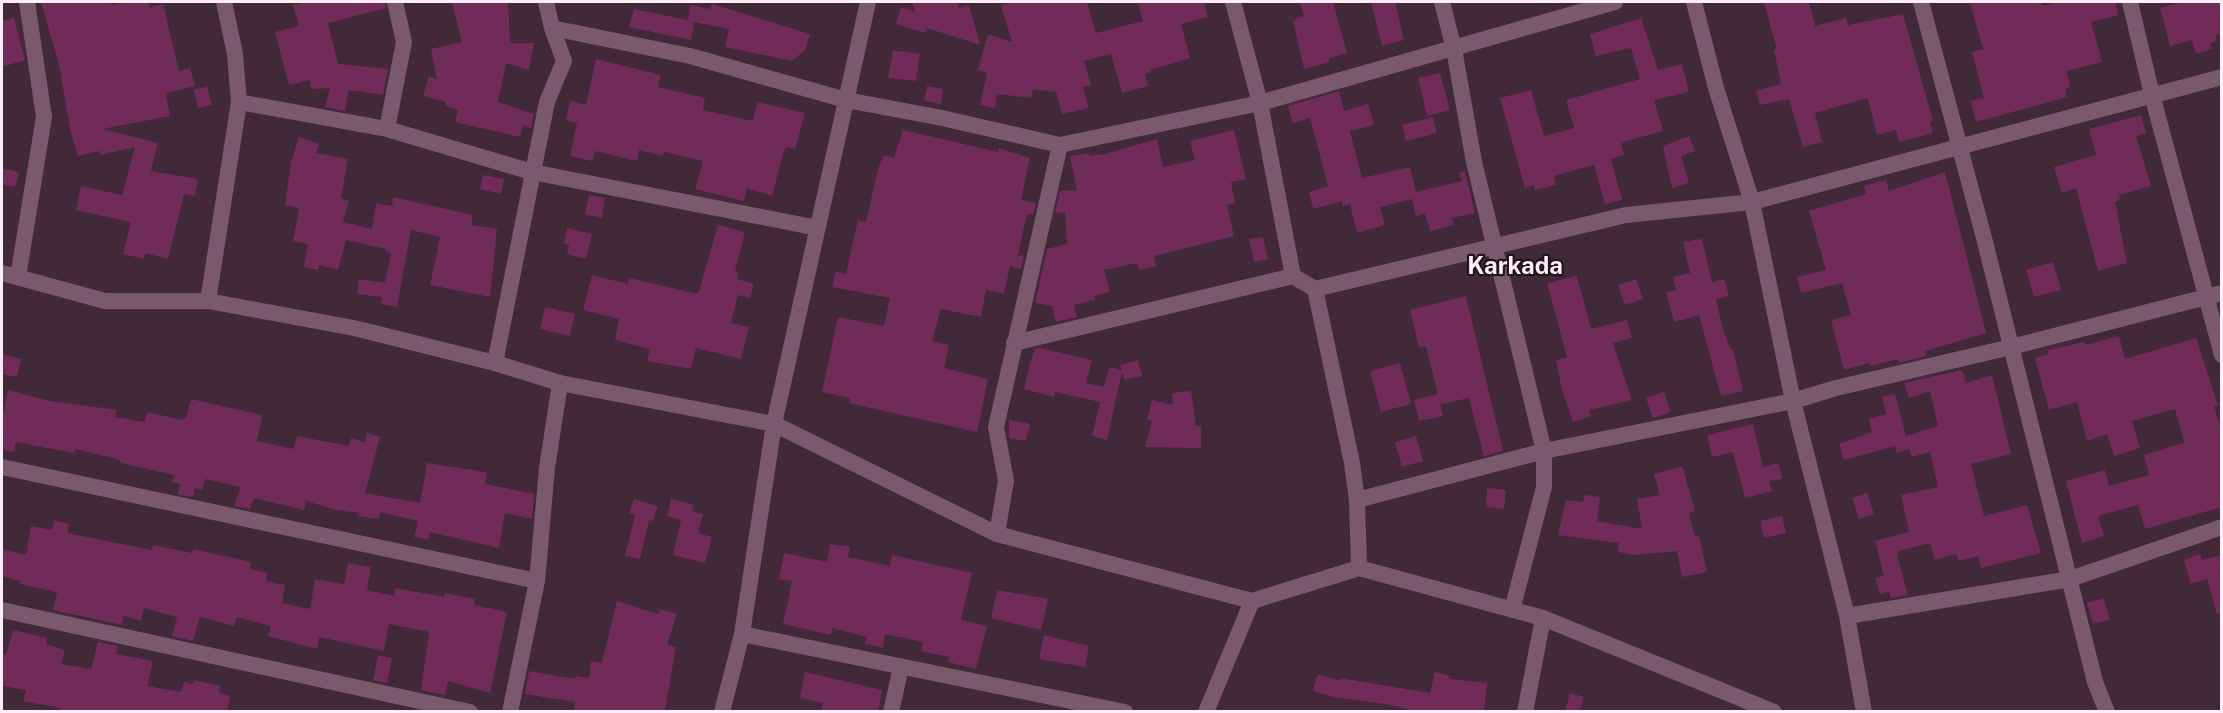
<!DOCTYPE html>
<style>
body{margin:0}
#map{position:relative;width:2223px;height:713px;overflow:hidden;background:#412937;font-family:"Public Sans",sans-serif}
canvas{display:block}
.frame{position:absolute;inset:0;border:3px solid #feeef7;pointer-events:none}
</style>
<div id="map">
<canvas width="2223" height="713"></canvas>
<div class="frame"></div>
</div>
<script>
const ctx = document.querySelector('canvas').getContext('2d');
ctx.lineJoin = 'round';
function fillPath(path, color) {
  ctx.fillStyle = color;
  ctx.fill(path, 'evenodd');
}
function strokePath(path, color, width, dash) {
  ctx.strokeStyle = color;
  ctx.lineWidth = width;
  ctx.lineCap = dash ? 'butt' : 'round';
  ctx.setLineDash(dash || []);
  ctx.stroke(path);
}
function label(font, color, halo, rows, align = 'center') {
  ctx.font = font + ' "Public Sans",sans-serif';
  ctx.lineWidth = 4.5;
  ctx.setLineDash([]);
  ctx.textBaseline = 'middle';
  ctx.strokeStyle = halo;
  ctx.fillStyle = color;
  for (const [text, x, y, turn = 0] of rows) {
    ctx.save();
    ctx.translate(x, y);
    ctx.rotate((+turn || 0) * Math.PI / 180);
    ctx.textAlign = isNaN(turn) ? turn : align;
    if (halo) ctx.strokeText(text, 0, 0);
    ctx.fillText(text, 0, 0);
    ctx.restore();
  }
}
fillPath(new Path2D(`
 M41,2H111L112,5L126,2H149L150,8L163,4L179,71L190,68L195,86L166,93L170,116L102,129L158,143L151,171L198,179L195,196L184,194L168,259L145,253L144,259L123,254L131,222L76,210L81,186L122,195L135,147L100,155L99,151L78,156L70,129L59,65Z
 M308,2H385L386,8L328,23L338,64L388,69L383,95L349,90L345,111L325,107L330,88L311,89L310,80L289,85L275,32L299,26L293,5Z
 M452,2H508L510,43H534L529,70L506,63L498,102L534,114L531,128L523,125L520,137L455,122L458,110L445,106L446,102L423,96L429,76L437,79L431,49L462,42Z
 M912,2H957L959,8L969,5L980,45L927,28L925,33L896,24L901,7L915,12Z
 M1013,2H1087L1096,33L1143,21L1138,2H1204L1208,17L1181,24L1190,58L1150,70L1151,72L1145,74L1148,86L1122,93L1111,54L1084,61L1091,85L1083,87L1089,108L1062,114L1056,92L1033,89L1031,98L997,94L995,108L980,105L987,73L978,70L988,34L1012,42L1001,5Z
 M1300,2H1333L1347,53L1329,58L1330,62L1304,69L1293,20L1304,16Z
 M1371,2H1395L1404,40L1382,46Z
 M1764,2H1809L1815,26L1846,18L1848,25L1903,14L1933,121L1930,122L1933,133L1899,142L1896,130L1877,135L1868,98L1815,113L1822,142L1803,147L1789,99L1760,105L1756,91L1781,84L1774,50H1777Z
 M1970,2H2042L2043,6L2058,2H2115L2118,15L2091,22L2102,62L2066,71L2070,87L2065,89L2067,97L1976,122L1971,101L1984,98L1972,52L1983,49Z
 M2181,2H2222V33L2215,35L2217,41L2210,43L2212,49L2196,54L2192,40L2170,46L2160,8Z
 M712,4L810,34L805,50L792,61L725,47L729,29L694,22L691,40L629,27L634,9L688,20L690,5L710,9Z
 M14,18L25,60L2,67V21Z
 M1641,18L1658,70L1682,64L1689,92L1654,100L1663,131L1626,141L1621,144L1624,155L1611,159L1622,200L1605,204L1594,165L1554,176L1556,185L1535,190L1534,185L1525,188L1500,98L1531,90L1544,136L1574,128L1566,100L1640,79L1631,48L1596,56L1590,34Z
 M893,50L920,54L916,81L888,78Z
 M596,59L661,75L658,87L705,98L703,110L753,121L757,102L805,113L795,149L787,147L783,154L772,196L747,188L744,201L695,189L703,161L664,152L663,156L639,150L637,161L595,151L592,161L570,156L577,123L566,120L570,101L586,105Z
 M1440,73L1450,110L1427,116L1418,78Z
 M207,86L212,105L198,108L194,90Z
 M927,86L943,89L941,104L924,101Z
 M1339,91L1344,111L1368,104L1374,125L1350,131L1362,178L1410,167L1416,192L1462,181L1459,173L1465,171L1475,213L1452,218L1454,225L1430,231L1425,213L1416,216L1412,199L1380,207L1385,225L1357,233L1350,204L1343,206L1342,201L1313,209L1309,192L1328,186L1310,118L1293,123L1288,106Z
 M2141,115L2146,133L2136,136L2151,186L2119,195L2120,200L2115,202L2127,263L2098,271L2076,188L2062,193L2054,167L2096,155L2089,129Z
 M1433,117L1437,133L1406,141L1402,125Z
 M903,130L998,152L999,148L1030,158L1021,200L1036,203L1033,214L1027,215L1023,231L1018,256L1024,255L1021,269L1010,266L1004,294L986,290L981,317L941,309L932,341L949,345L944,368L988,379L977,432L849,403L850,398L822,392L838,317L884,326L890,298L832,287L836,272L846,274L858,220L866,222L878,169L884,155L894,158Z
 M1234,130L1246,179L1231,182L1235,203L1227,205L1234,236L1154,256L1156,266L1139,270L1137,263L1104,270L1110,292L1094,296L1095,300L1074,305L1077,317L1056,322L1052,306L1035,303L1047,249L1067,244L1065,212L1055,213L1060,191L1077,190L1070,156L1089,153V156L1105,154L1157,139L1163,167L1195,160L1190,141Z
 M1689,136L1695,151L1681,156L1689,183L1672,188L1663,146Z
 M299,137L319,144L316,153L348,159L341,198L349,201L343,222L372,229L376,203L392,206L393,197L473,215L471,225L497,229L490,297L430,285L440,237L411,230L397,307L381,304L382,297L357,294L359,279L385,283L391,253L386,252V249L346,240L338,270L319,265L318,270L304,267L308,244L293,241L299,208L285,205L291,162Z
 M2,168L19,172L15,187L2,184Z
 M1945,172L1986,333L1925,351L1926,356L1899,363L1898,359L1870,366L1869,363L1844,370L1831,320L1851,315L1842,283L1801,293L1797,277L1826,270L1809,211L1866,194L1864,186L1886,180L1889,191Z
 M483,175L504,179L501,194L480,189Z
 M589,195L605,198L602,218L585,214Z
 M718,225L745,232L735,271L738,272L737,279L754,284L750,298L738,295L731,323L749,327L741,359L696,348L691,369L647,361L650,349L615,340L619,319L583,310L592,275L628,284L629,278L698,294Z
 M567,228L592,234L586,259L567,254L569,245L564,243Z
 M1263,237L1268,259L1254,262L1249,239Z
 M1702,239L1712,282L1724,279L1729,296L1716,299L1723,330L1731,350H1733L1743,391L1721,396L1699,315L1674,322L1666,292L1676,290L1673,277L1690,273L1683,242Z
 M2053,262L2061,290L2034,297L2026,270Z
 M1577,276L1591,329L1627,320L1632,338L1613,343L1632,400L1589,410L1591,416L1573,422L1562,390L1556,360L1567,357L1547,283Z
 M1636,279L1643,299L1625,305L1618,285Z
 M1466,296L1503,451L1484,456L1469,398L1441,404L1439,397L1443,416L1419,421L1414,400L1438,394L1426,346L1419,348L1410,310Z
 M545,307L575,314L570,336L540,329Z
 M2119,336L2125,359L2196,338L2218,405L2214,406L2222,433V507L2145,529L2138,505L2098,516L2104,536L2082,543L2066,481L2105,470L2109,486L2149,475L2144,455L2183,443L2184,441L2175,409L2132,421L2140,448L2114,456L2107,434L2087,441L2077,402L2049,410L2035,358L2049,354L2048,350L2084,342L2085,345Z
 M1039,348L1092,360L1086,383L1104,387L1109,367L1122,370L1120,365L1138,360L1142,376L1124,380L1122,371L1107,440L1092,436L1100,402L1055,392L1054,397L1024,389L1030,362L1035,349Z
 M2,354L21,359L17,377L2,374Z
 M1400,363L1411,404L1381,412L1370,371Z
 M1962,370L1966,383L1992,375L2011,454L1971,464L1984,516L2027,505L2041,553L1981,568L1978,556L1958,561L1956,554L1935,560L1930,543L1898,551L1897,556L1908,595L1891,598L1889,592L1880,594L1875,578L1884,576L1875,541L1909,532L1901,495L1938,487L1930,452L1912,457L1909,449L1896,453L1895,446L1844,460L1839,444L1872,432L1869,419L1886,414L1882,397L1895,394L1906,436L1938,426L1930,391L1909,398L1904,383Z
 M8,390L50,401L117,410L115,417L145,422L147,412L182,420L186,418L191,399L262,415L257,441L294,449L297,436L349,446L351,438L365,442L367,433L380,437L365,493L420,503L427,463L473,470L487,473L485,484L534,494L532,519L505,513L499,548L430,532L428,540L414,537L418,521L380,512L379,519L358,516L359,513L336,510L306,501L304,510L254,498L250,509L234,506L241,487L205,479L202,490L195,488L193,497L178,494L180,484L172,482L174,475L121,463L118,459L75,449L74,453L16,442L14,452L2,450V420Z
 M1191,391L1196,426H1201V448L1145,447L1152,421L1147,420L1152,400L1173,405L1172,393Z
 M1664,392L1671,412L1653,418L1646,398Z
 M1009,420L1030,424L1026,441L1009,438Z
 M1753,424L1763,467L1778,463L1782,479L1769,481L1772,491L1745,498L1733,452L1712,457L1707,435Z
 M1416,436L1423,461L1402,467L1395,442Z
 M1682,466L1695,511L1689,513L1695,537L1699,536L1707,572L1682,577L1677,551L1636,555L1618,552L1619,543L1558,535L1566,500L1583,502L1584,495L1600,497L1597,521L1642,529L1637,499L1660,495L1654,474Z
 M1487,488L1506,490L1504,509L1486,507Z
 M1867,493L1874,514L1859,519L1852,498Z
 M634,499L658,506L653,521L649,520L640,559L625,556L635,515L629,513Z
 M671,499L694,505L692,512L703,514L698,533L712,537L705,563L673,555L681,520L667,516Z
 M1782,516L1786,533L1764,538L1760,521Z
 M54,520L69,524L67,533L152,550L153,545L192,553L193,549L251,562L250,569L267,573L266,581L285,585L282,603L310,609L315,579L344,584L348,563L371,567L367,590L394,596L395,588L444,597L445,593L475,599L474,605L507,612L490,693L448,681L445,695L421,690L429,632L389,624L384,651L319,637L317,649L268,636L271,626L237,617L234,626L200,617L193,641L172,636L177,617L144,608L141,621L124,616L122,625L53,610L57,592L20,584V581L2,576V549L26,555L31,526L52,530Z
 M830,544L850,547L848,557L890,566L892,555L972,573L961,620L987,626L976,669L948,662L949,657L921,651L923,642L885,634L883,648L865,644L867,637L832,628L831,635L783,624L792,581L779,579L784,553L827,562Z
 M2200,554L2202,560L2222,555V613L2217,614L2207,579L2191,584L2184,560Z
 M997,590L1048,599L1041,630L991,618Z
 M2103,598L2110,620L2093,624L2087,603Z
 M617,601L658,614L660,609L677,614L667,645L676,647L665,711H574L575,702L525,694L529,671L575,679L576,676L589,678L591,661L602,663Z
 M13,630L47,638L46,644L65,650L61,664L91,669L98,642L118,646L116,654L153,661L147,686L181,692L184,682L193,684L194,680L220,686L219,693L230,696L227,711H59L60,708L23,701L26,690L2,686V653L6,655Z
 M1044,635L1089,646L1085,667L1039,659Z
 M378,655L392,658L387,683L373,680Z
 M805,672L882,690L878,711H821L823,703L800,698Z
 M1435,672L1450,676L1449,679L1487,683L1484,711H1408V709L1386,704L1333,697L1313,691L1318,674L1340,681V678L1430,693Z
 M1570,693L1584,697L1580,711H1565Z`), '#712b59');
strokePath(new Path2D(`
 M1233,2L1260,103L1293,276L1315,289L1352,463L1357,500L1359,568
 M1442,2L1454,49L1474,162L1544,451V487L1512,610
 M1694,2L1716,88L1752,202L1793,401L1847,616L1864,712
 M1921,2L1984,238L2095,682L2107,712
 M2130,2L2152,95L2222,355
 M552,28L690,56L846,100L942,118L1060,145
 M239,102L387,129L532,172L818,228
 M387,129L404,42L395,2
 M18,277L44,117L27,2
 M1315,289L1626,215L1752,202L2222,77
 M208,301L239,102L235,54L224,2
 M1014,343L1293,276
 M495,363L547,102L564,61L552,28L546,2
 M2,467L537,581
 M1357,500L1544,451L1793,401L1836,388L2011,347L2222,293
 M997,534L1006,481L996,427L1060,145L1260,103L1615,2
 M2,610L470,712
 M1847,616L2070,579L2222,527
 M742,634L1125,712
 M510,712L537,581L547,468L560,383
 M722,712L742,634L774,424L868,2
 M891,712L901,667
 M1206,712L1252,601
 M1525,712L1543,618`), '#7a596c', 16);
strokePath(new Path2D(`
 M2,273L105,301H208L354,328L495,363L560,383L774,424L997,534L1252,601L1359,568L1543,618L1774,712`), '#7a596c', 16);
label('bold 24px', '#feeef7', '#21161c', [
 ["Karkada",1515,267]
]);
</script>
